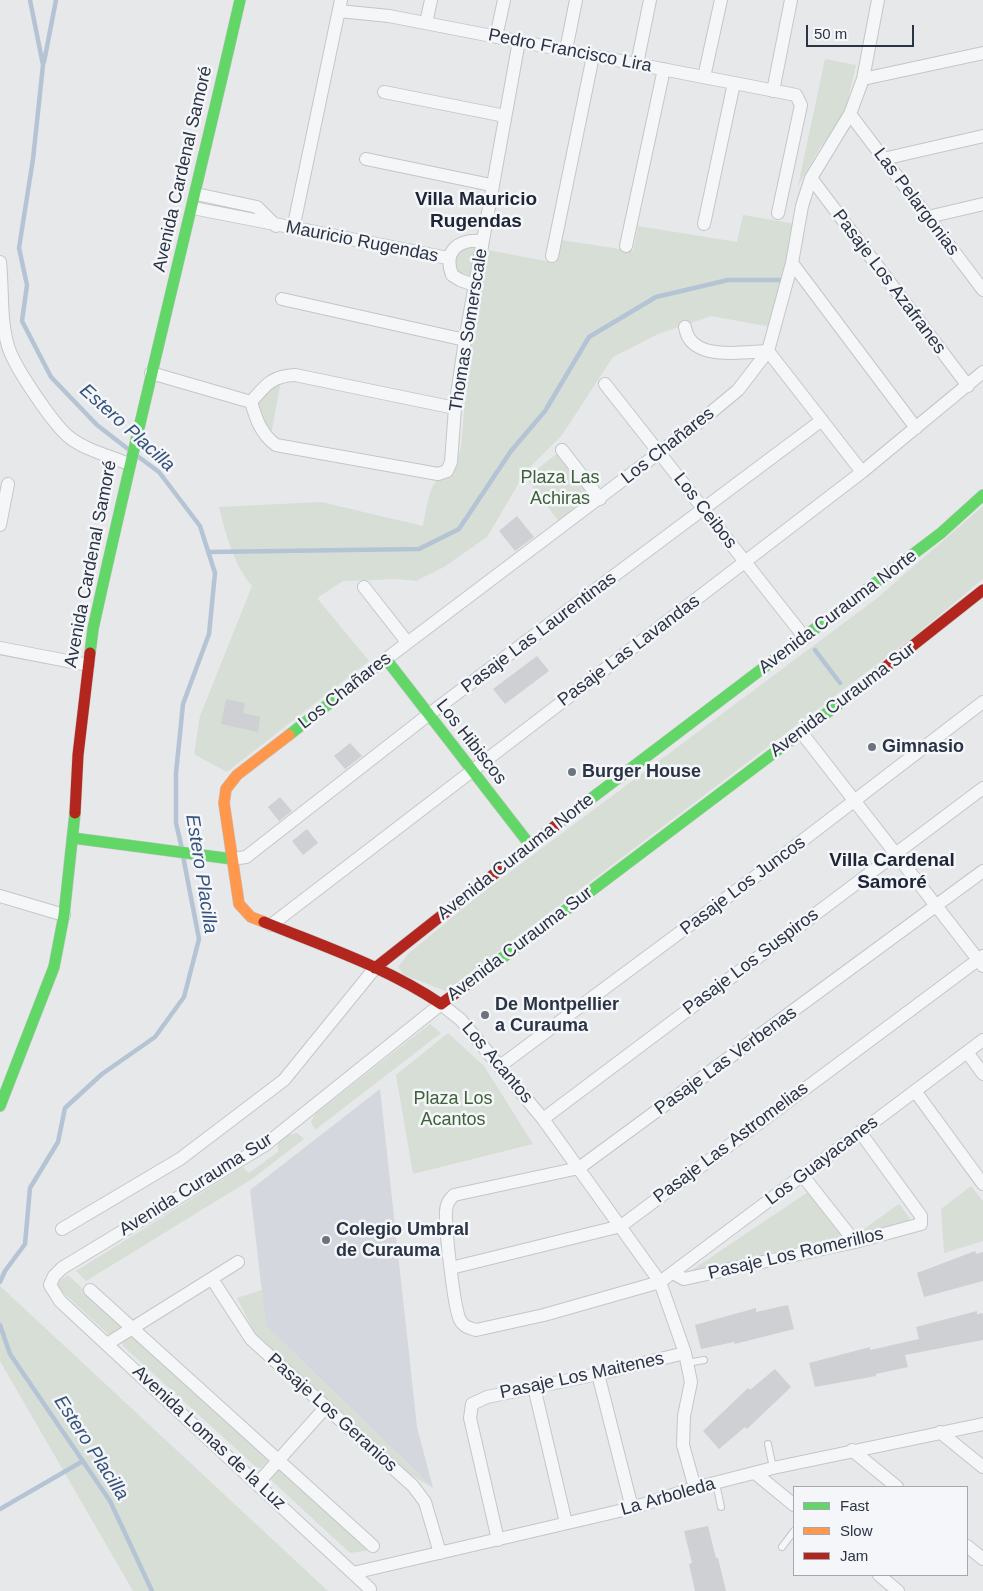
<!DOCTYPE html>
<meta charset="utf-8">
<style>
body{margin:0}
#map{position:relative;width:983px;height:1591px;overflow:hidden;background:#e6e8ea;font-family:Helvetica,sans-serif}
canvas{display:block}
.legend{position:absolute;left:793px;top:1486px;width:175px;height:90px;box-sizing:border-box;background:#f4f6f9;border:1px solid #a4a8b1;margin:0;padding:6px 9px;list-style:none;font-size:15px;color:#2b3445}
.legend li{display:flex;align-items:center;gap:10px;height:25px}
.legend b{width:25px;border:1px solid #a4a8b1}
.scale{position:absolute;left:806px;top:25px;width:108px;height:22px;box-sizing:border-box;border:2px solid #2b3445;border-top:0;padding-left:6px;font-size:15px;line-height:18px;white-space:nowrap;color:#2b3445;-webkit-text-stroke:4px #f4f6f9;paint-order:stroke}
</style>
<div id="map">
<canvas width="983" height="1591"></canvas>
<ul class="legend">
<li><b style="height:6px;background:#63d668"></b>Fast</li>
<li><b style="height:6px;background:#ff974d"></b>Slow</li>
<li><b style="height:6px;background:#b3261e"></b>Jam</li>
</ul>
<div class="scale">50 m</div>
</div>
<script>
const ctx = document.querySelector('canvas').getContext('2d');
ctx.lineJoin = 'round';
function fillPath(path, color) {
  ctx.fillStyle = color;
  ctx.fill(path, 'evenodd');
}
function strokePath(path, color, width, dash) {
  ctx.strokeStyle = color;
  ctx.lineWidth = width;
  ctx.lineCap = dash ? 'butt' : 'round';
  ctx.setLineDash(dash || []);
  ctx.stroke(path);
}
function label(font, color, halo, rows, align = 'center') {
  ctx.font = font + ' Helvetica,sans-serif';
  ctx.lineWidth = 5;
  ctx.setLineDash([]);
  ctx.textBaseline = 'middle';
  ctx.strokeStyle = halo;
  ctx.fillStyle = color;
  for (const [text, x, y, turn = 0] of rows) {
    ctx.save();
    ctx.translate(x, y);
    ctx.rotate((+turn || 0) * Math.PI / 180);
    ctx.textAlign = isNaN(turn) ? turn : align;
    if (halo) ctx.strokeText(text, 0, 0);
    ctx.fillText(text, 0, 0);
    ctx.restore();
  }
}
fillPath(new Path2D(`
 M380,1089L417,1427L433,1488L266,1326L250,1190Z`), '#d4d7dd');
fillPath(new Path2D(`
 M825,59L856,65L844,117L819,149L798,186Z
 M743,215L796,224L771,327L711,316L658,334L613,357L562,435L526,471L487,537L444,567L416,581L397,579L343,581L317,598L369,661L227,772L194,754L200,716L252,586C233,563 226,535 219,507L321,502L423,526C425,516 429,491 434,484C448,466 454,475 461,447L470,342L488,250L556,263L561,240L633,251L638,226L737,242Z
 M482,241L474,285L452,275L453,250Z
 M281,380L271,435L257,415L258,398Z
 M559,452L595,499L561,524L526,478Z
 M983,506V579L918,633L446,991L404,975L398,967L408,954L478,896L876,599Z
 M430,1024L441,1033L315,1130L311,1122L315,1114Z
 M448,1033L484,1066L533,1144L413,1174L396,1075Z
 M297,1133L304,1139L252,1179L86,1281L76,1271L243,1167L249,1173L278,1152V1143L288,1135Z
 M971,1186L983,1201V1241L944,1253L941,1209Z
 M808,1192L844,1236L689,1272Z
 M899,1204L910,1218L907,1222L857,1234Z
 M68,1275L124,1327L113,1334H108L57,1287L58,1282Z
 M0,1286L328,1591H133L0,1361Z
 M262,1290L266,1326L433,1488L401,1469L256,1336L237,1298Z
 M133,1335L270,1458L261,1468L256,1467L123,1346L122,1342Z
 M279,1467L371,1550L350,1553L272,1481L270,1477Z`), '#d6ded6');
strokePath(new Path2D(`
 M30,0L43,65L33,159L19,248L27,285L22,321L51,377L97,425L128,449
 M44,62L56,0
 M136,455L159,472L200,526L215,573L209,634L183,704L176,773V823L182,849
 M208,552L419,549L459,529L511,451L545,411L589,337L656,297L728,280H784
 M815,650L840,683
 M0,1282L5,1271L25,1244L30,1188L58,1142L65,1108L102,1074L155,1037L184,997L199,939L183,856
 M0,1325L10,1354L110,1501L152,1591
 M0,1509L83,1461`), '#b4c4d5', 4.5);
fillPath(new Path2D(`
 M517,516L534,537L515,551L499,531Z
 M537,656L549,671L505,704L493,689Z
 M226,699L245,703L243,713L260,717L258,732L221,724Z
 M350,743L362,756L345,769L334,756Z
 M280,797L292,811L279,821L268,807Z
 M307,829L318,843L303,855L292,841Z
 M975,1251L976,1254L983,1252V1281L924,1297L917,1273Z
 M788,1305L794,1329L735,1344L734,1342L701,1349L695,1325L756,1308V1312Z
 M977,1311V1314L983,1313V1340L905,1355L908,1367L876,1374V1376L815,1387L809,1363L870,1347V1350L919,1339L916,1327Z
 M775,1369L791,1387L747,1429L745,1427L719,1449L703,1431L748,1388L750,1390Z
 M708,1526L716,1558H718L726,1591H695L689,1564L692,1563L684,1531Z`), '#ced0d3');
const lane = new Path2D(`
 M687,1363L704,1360
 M768,1444L773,1468
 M716,1483L721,1507
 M782,1547L794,1531`);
const street = new Path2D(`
 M339,11L389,16L796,95L801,105L778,213
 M426,23L431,0
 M496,37L504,0
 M566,50L576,0
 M637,64L650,0
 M704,77L721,0
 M863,79L983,53
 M773,91L791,0
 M384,92L505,116
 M850,114L983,290
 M366,159L491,185
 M883,159L983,136
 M811,178L968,386
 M196,194L257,207L276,226
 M193,208L448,258
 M928,217L983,204
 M704,224L734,83
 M293,229L341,0
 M626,246L664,69
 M552,256L593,56
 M0,262C3,290 0,323 9,349C16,369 53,424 69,437C85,450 110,456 129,464
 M792,263L916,428
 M474,285L460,280L452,275C443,250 459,239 482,241
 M282,299L465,340
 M685,327C690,362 742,352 768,351L862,472
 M151,373L251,402
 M605,384L805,638
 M251,402C256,419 261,434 276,445L438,474L447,471L451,462L455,408L465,340L519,41
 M251,402C265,386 271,376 295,375L455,408
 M562,450L600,499
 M0,525L8,484
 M364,587L407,642
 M0,648L88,665
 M386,659L697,424L738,390L768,351L792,263L802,206L811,178L850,114L863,79L878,0
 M801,732L983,966
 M232,859L246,857L428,715L822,420
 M983,871L579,1168L454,1195C449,1200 446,1204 446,1212C445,1227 454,1309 460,1320C464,1327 469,1328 476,1330L544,1315L660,1282L983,1040
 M0,896L64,915
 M271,925L862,472L983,372
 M967,1052L983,1074
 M500,1066L764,870L983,702
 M915,1091L983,1184
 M543,1119L983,788
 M803,1176L855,1242
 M62,1229L180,1159L284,1080L375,968
 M451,1268L621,1226L983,956
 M673,1273L684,1279L855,1242L921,1224V1216L860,1132
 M212,1279L251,1339L413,1486L425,1502L440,1553
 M90,1290L373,1546
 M107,1344L238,1262
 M598,1374L632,1508
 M534,1387L566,1523
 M940,1432L983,1467
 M852,1450L897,1487
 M755,1473L794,1505
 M258,1483L325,1408
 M498,1540L470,1418L472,1404L487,1397L598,1374L685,1353
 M967,1546L983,1559
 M353,1573L632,1508L695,1488L773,1468L983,1424
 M879,1575L898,1591
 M370,1589L60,1301L50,1285L54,1276L62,1268L265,1145L441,1004L461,1020L543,1119L660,1282L685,1353L691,1382L684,1416L683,1445L695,1488`);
const fast = new Path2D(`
 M90,653L93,629C139,419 192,210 240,0
 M289,735L386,659L530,845
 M555,826L941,533L983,495
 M73,838L232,859
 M465,986L840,703
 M0,1106L54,967L64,915L75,813`);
const slow = new Path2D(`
 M264,922L251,917L239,904L224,803L226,789L237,775L289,735`);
const jam = new Path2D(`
 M840,703L983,590
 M75,813L78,755L90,653
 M264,922C325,947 386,967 441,1004L465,986
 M375,968L555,826`);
strokePath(lane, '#c4c6c8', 8);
strokePath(street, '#c4c6c8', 14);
strokePath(fast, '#c4c6c8', 12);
strokePath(slow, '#c4c6c8', 12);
strokePath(jam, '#c4c6c8', 12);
strokePath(lane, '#f5f6f7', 6);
strokePath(street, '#f5f6f7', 12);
strokePath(fast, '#63d668', 11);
strokePath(slow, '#ff974d', 11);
strokePath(jam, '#b3261e', 11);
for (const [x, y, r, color] of [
 [872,747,5,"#6c737f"],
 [572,772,5,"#6c737f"],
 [485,1015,5,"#6c737f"],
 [326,1240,5,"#6c737f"]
]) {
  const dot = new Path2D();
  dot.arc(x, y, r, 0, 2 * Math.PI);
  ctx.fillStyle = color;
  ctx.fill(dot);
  strokePath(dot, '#f4f6f9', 2);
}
label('18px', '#2b3445', '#f4f6f9', [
 ["Pedro Francisco Lira",570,51,11],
 ["Avenida Cardenal Samoré",183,169,-77],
 ["Las Pelargonias",916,202,53],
 ["Mauricio Rugendas",362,242,11],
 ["Pasaje Los Azafranes",889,282,53],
 ["Thomas Somerscale",469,330,-81],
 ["Los Chañares",668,446,-38],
 ["Los Ceibos",705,511,52],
 ["Avenida Cardenal Samoré",91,564,-79],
 ["Avenida Curauma Norte",838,612,-37],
 ["Pasaje Las Laurentinas",539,633,-37],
 ["Pasaje Las Lavandas",629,651,-37],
 ["Los Chañares",345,691,-38],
 ["Avenida Curauma Sur",843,700,-37],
 ["Los Hibiscos",471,742,52],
 ["Avenida Curauma Norte",516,857,-38],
 ["Pasaje Los Juncos",743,886,-37],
 ["Avenida Curauma Sur",520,944,-37],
 ["Pasaje Los Suspiros",751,962,-37],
 ["Pasaje Las Verbenas",726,1061,-36],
 ["Los Acantos",497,1063,50],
 ["Pasaje Las Astromelias",731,1143,-37],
 ["Los Guayacanes",822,1161,-37],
 ["Avenida Curauma Sur",196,1185,-32],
 ["Pasaje Los Romerillos",796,1254,-13],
 ["Pasaje Los Maitenes",582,1376,-12],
 ["Pasaje Los Geranios",332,1413,42],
 ["Avenida Lomas de la Luz",209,1438,43],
 ["La Arboleda",668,1497,-16]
]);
label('18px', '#3f6138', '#f4f6f9', [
 ["Plaza Las",560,478],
 ["Achiras",560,499],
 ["Plaza Los",453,1099],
 ["Acantos",453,1120]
]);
label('bold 18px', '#2b3445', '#f4f6f9', [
 ["Gimnasio",882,747],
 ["Burger House",582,772],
 ["De Montpellier",495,1005],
 ["a Curauma",495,1026],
 ["Colegio Umbral",336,1230],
 ["de Curauma",336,1251]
], 'left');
label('bold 19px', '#1d2536', '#f4f6f9', [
 ["Villa Mauricio",476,200],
 ["Rugendas",476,222],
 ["Villa Cardenal",892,861],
 ["Samoré",892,883]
]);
label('italic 19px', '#34527a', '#f4f6f9', [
 ["Estero Placilla",127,428,42],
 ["Estero Placilla",201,874,81],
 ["Estero Placilla",91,1448,57]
]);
</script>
